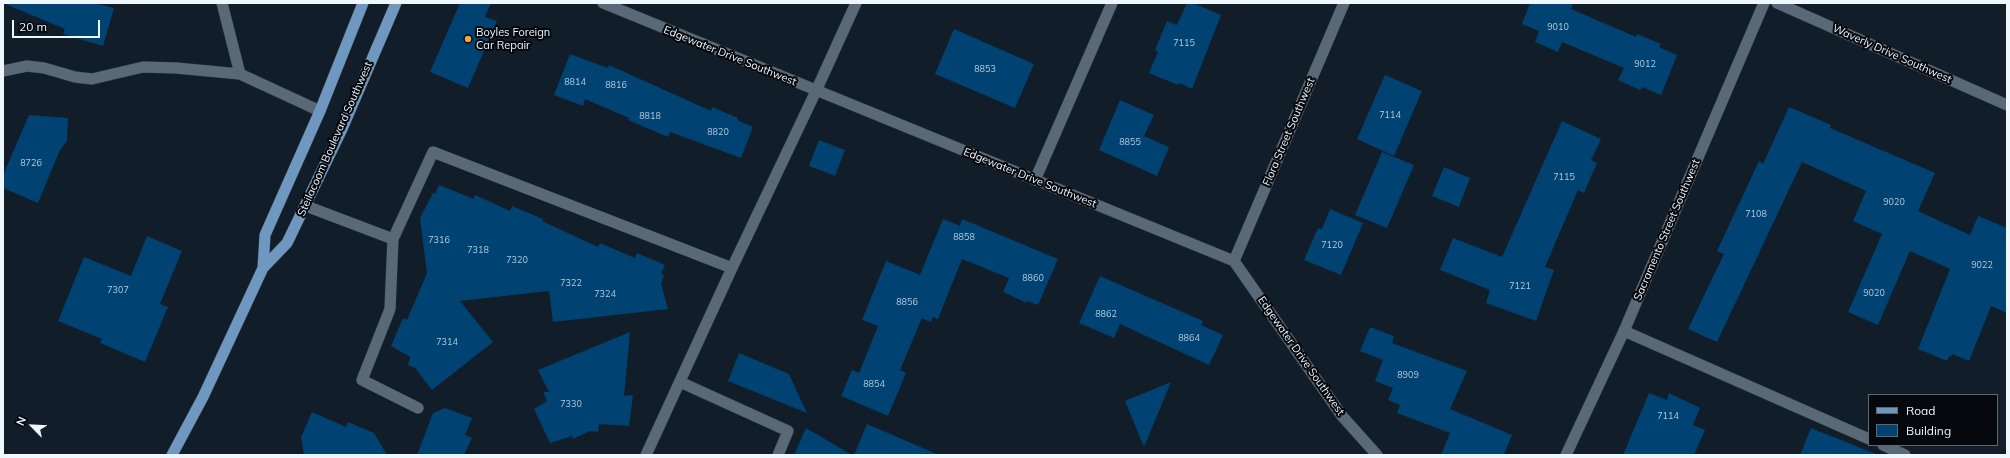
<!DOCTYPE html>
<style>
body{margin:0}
#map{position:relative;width:2010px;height:458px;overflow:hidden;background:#111d29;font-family:Mulish,sans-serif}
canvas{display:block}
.frame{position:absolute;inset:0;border:4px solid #eef6fe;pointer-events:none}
.legend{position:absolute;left:1868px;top:394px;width:130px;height:52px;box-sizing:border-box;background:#04070c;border:1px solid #62676d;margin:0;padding:5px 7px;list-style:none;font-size:12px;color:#eef6fe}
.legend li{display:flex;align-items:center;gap:8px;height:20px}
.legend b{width:20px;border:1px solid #62676d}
.north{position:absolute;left:12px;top:406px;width:40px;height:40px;-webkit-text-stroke:3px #04070c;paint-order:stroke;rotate:294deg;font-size:11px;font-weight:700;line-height:16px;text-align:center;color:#eef6fe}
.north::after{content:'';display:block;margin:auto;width:14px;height:18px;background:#eef6fe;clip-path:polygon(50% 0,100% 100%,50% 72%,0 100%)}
.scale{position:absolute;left:12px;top:20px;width:88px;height:18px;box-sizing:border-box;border:2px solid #eef6fe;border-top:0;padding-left:5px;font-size:12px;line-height:14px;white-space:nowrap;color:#eef6fe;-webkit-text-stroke:3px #04070c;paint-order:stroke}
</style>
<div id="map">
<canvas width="2010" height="458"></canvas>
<div class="frame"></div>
<ul class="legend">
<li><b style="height:5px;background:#6e98bf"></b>Road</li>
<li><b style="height:11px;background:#004271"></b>Building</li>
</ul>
<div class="north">N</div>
<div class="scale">20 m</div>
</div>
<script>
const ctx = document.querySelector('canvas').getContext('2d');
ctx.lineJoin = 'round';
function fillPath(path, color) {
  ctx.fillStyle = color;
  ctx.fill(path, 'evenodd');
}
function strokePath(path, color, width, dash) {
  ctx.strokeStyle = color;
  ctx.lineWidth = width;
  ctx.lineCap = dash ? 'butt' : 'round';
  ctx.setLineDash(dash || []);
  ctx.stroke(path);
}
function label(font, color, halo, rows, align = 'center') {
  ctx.font = font + ' Mulish,sans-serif';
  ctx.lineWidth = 4;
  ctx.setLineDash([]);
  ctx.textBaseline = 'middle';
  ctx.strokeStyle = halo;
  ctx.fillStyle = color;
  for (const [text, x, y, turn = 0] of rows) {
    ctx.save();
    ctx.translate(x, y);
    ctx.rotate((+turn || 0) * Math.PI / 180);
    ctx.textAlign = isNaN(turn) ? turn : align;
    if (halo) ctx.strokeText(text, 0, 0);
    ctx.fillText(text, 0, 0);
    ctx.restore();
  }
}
fillPath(new Path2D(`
 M3,3H95L114,8L103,46L63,34L65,29Z
 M460,3H491L485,17L497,21L468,88L430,72Z
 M1187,3H1193L1221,15L1192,89L1179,83L1178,85L1149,73L1158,52L1155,50L1167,21L1177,25Z
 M1530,3H1573L1571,9L1636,37L1637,34L1661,44L1659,47L1677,55L1661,95L1642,87L1640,90L1618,80L1624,68L1562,42L1558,52L1535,42L1539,31L1522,24Z
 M954,29L1034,64L1015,108L935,74Z
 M570,54L608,68L609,65L711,111L712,107L738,118L737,120L753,127L741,158L670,132L668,137L628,120L629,118L585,99L583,106L554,95Z
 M1385,75L1422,91L1394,156L1357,139Z
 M1120,100L1154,115L1144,136L1169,147L1157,176L1099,150Z
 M1789,107L1831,125L1830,128L1935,173L1918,211L1970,235L1978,216L2007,228V313L1991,306L1969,361L1952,354L1951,357L1949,356L1947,361L1918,349L1950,269L1910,251L1878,325L1848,312L1882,234L1853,221L1866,191L1802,162L1717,342L1688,329L1724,254L1717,251L1759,161L1763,164Z
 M29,115L68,118L67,141L60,150L38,203L3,188V175Z
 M1562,121L1601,139L1591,160L1597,163L1584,193L1578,190L1545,267L1554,270L1536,321L1486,303L1490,290L1440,270L1453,238L1502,257Z
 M819,140L845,150L835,176L809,166Z
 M1382,152L1414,165L1387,228L1355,215Z
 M1444,167L1470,178L1459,207L1432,196Z
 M439,185L474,199L475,195L510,211L512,206L543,219L542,221L598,247L600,243L635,258L637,253L665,265L661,274L664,275L661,284L668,309L553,322L549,291L460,301L493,342L432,390L415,368L408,365L410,357L391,346L403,318L407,320L427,273L420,218L433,193L435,194Z
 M1330,209L1363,223L1341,275L1304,260L1318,228L1322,229Z
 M943,219L960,226L962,219L1058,259L1038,305L1027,301V303L1003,292L1009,278L962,259L938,319L933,317L931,322L922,318L900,370L906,373L888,416L841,396L852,370L859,373L878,326L862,320L886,261L920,275Z
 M147,236L182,251L160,304L168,307L145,362L100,343L102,339L58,321L84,257L131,276Z
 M1100,276L1203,321L1201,325L1223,335L1209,365L1120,324L1114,338L1079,323Z
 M1370,327L1394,336L1392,343L1467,371L1450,409L1512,435L1504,455H1441L1450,433L1397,413L1400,405L1388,400L1393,388L1375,381L1383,360L1360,351Z
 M630,332L624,396L633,395L629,426L599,424L598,432L590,431L573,439L572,436L550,443L534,409L547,401L543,392H549L538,370Z
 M739,353L789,374L807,413L728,381Z
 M1171,382L1144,447L1125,401Z
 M1649,393L1667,400L1669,393L1700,408L1693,425L1705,430L1694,455H1623Z
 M445,408L472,418L465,435L472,438L464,455H417L433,413Z
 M312,412L346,427L348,422L374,433L387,455H304L301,437Z
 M867,424L939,455H854Z
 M806,428L852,455H794Z
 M1811,428L1876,454L1875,455H1800Z`), '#004271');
const service = new Path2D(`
 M222,3L240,74
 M1035,180L1112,3
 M306,206L393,239L390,309L362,380L418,408
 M393,239L433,152L732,268L646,455
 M732,268L816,91
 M1624,331L1869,439
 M680,382L788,431L778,455
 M1883,445L1905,455`);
const minor = new Path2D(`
 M603,3L1234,261L1342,416L1377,455
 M1777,3L2007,105
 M3,71L27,66L44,68L75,77L92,79L143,67L176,68L240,74L320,111
 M816,91L856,3
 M1234,261L1344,3
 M1566,455L1624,331L1764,3`);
const primary = new Path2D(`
 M263,268L265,235L320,111L363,3
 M172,455L203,397L263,268L287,243L342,129L396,3`);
strokePath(service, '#303740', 12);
strokePath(minor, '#303740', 12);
strokePath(primary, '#303740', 12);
strokePath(service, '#5a6977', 11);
strokePath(minor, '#5a6977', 11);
strokePath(primary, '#6e98bf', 11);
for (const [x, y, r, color] of [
 [468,39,4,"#f3a443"]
]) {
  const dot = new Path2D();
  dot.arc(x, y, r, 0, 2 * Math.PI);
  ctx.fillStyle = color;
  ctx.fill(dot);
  strokePath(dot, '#04070c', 1.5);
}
label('9px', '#b2c9db', null, [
 ["9010",1558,27],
 ["7115",1184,43],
 ["9012",1645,64],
 ["8853",985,69],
 ["8814",575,82],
 ["8816",616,85],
 ["7114",1390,115],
 ["8818",650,116],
 ["8820",718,132],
 ["8855",1130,142],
 ["8726",31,163],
 ["7115",1564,177],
 ["9020",1894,202],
 ["7108",1756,214],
 ["8858",964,237],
 ["7316",439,240],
 ["7120",1332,245],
 ["7318",478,250],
 ["7320",517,260],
 ["9022",1982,265],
 ["8860",1033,278],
 ["7322",571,283],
 ["7121",1520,286],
 ["7307",118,290],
 ["9020",1874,293],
 ["7324",605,294],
 ["8856",907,302],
 ["8862",1106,314],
 ["8864",1189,338],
 ["7314",447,342],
 ["8909",1408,375],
 ["8854",874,384],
 ["7330",571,404],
 ["7114",1668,416]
]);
label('11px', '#eef6fe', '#04070c', [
 ["Boyles Foreign",476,33],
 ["Car Repair",476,46]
], 'left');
label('11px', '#eef6fe', '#04070c', [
 ["Waverly Drive Southwest",1892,54,24],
 ["Edgewater Drive Southwest",730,56,22],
 ["Flora Street Southwest",1289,132,-67],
 ["Steilacoom Boulevard Southwest",335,139,-66],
 ["Edgewater Drive Southwest",1030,178,22],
 ["Sacramento Street Southwest",1667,230,-67],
 ["Edgewater Drive Southwest",1301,356,55]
]);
</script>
